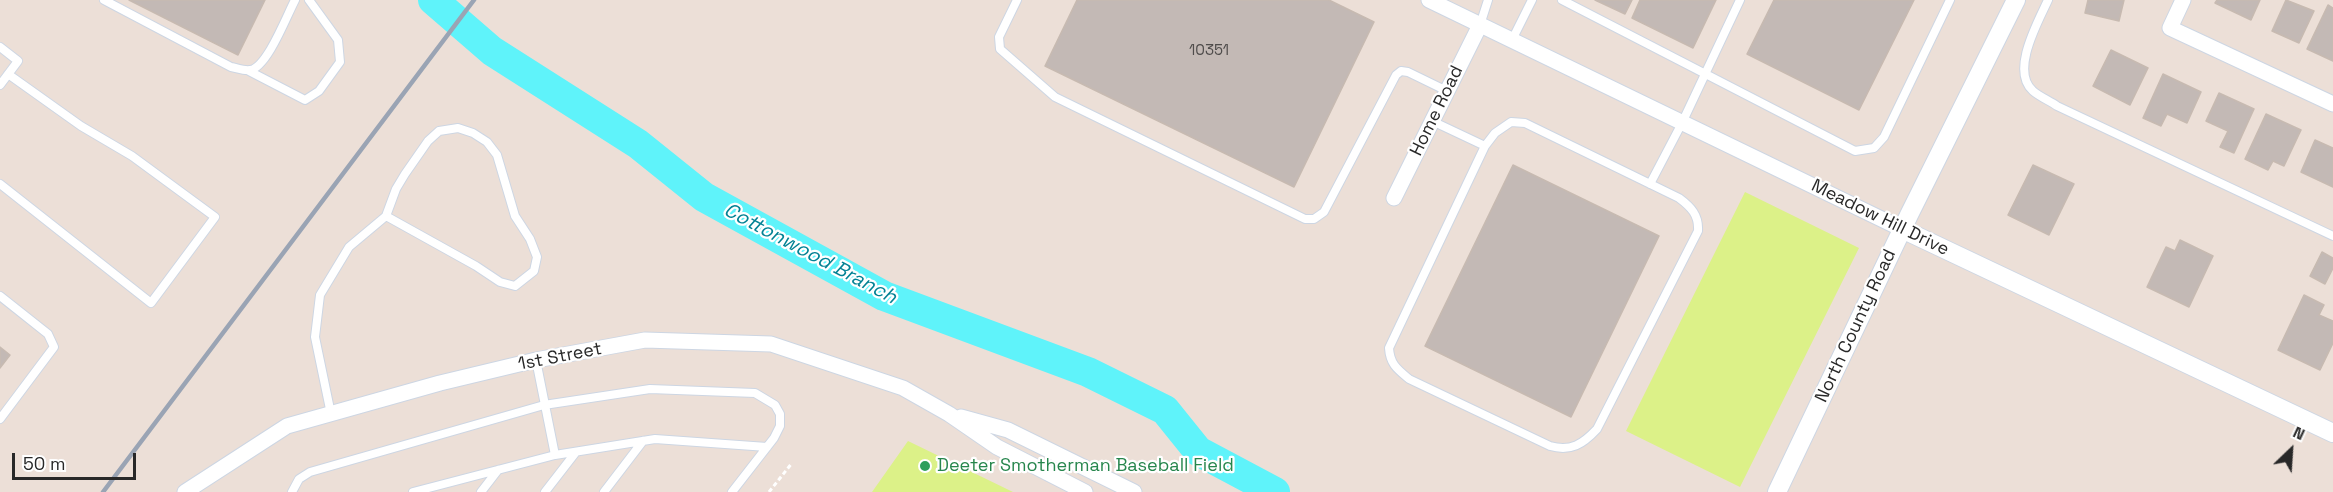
<!DOCTYPE html>
<style>
body{margin:0}
#map{position:relative;width:2333px;height:492px;overflow:hidden;background:#ecdfd7;font-family:"Space Grotesk",sans-serif}
canvas{display:block}
.north{position:absolute;left:2261px;top:420px;width:60px;height:60px;-webkit-text-stroke:4px #fff;paint-order:stroke;rotate:25deg;font-size:16px;font-weight:700;line-height:24px;text-align:center;color:#282828}
.north::after{content:'';display:block;margin:auto;width:21px;height:27px;background:#282828;clip-path:polygon(50% 0,100% 100%,50% 72%,0 100%)}
.scale{position:absolute;left:12px;top:453px;width:124px;height:27px;box-sizing:border-box;border:3px solid #282828;border-top:0;padding-left:8px;font-size:18px;line-height:21px;white-space:nowrap;color:#282828;-webkit-text-stroke:4px #fff;paint-order:stroke}
</style>
<div id="map">
<canvas width="2333" height="492"></canvas>
<div class="north">N</div>
<div class="scale">50 m</div>
</div>
<script>
const ctx = document.querySelector('canvas').getContext('2d');
ctx.lineJoin = 'round';
function fillPath(path, color) {
  ctx.fillStyle = color;
  ctx.fill(path, 'evenodd');
}
function strokePath(path, color, width, dash) {
  ctx.strokeStyle = color;
  ctx.lineWidth = width;
  ctx.lineCap = dash ? 'butt' : 'round';
  ctx.setLineDash(dash || []);
  ctx.stroke(path);
}
function label(font, color, halo, rows, align = 'center') {
  ctx.font = font + ' "Space Grotesk",sans-serif';
  ctx.lineWidth = 4.5;
  ctx.setLineDash([]);
  ctx.textBaseline = 'middle';
  ctx.strokeStyle = halo;
  ctx.fillStyle = color;
  for (const [text, x, y, turn = 0] of rows) {
    ctx.save();
    ctx.translate(x, y);
    ctx.rotate((+turn || 0) * Math.PI / 180);
    ctx.textAlign = isNaN(turn) ? turn : align;
    if (halo) ctx.strokeText(text, 0, 0);
    ctx.fillText(text, 0, 0);
    ctx.restore();
  }
}
fillPath(new Path2D(`
 M1745,192L1859,248L1740,487L1626,431Z
 M908,441L1013,492H872Z`), '#dcf188');
strokePath(new Path2D(`
 M433,0L492,51L638,144L704,197L884,296L1088,372L1165,410L1198,451L1275,492`), '#5ff3fa', 30);
const building = new Path2D(`
 M129,0H265L238,55Z
 M1077,0H1329L1374,22L1294,187L1045,66Z
 M1595,0H1632L1625,14Z
 M1640,0H1716L1693,48L1632,18Z
 M1774,0H1914L1859,110L1747,54Z
 M2088,0H2124L2119,21L2085,13Z
 M2217,0H2260L2251,20L2215,3Z
 M2286,0L2314,11L2299,43L2272,31Z
 M2328,5L2333,8V61L2307,49Z
 M2111,50L2148,68L2130,105L2093,86Z
 M2163,74L2201,92L2187,123L2167,114L2161,126L2143,118Z
 M2219,93L2254,109L2234,153L2220,147L2228,131L2206,121Z
 M2266,114L2301,130L2284,166L2273,161L2268,170L2245,159Z
 M2315,140L2333,148V187L2301,172Z
 M1513,165L1659,236L1571,417L1425,346Z
 M2033,165L2074,184L2049,235L2008,215Z
 M2180,240L2213,256L2189,307L2147,287L2166,247L2175,251Z
 M2322,252L2333,258V268L2325,284L2310,276Z
 M2304,295L2324,305L2319,315L2333,321V343L2320,370L2278,350Z
 M0,347L10,355L0,368Z`);
fillPath(building, '#c3b9b5');
strokePath(building, '#c7bab1', 1.5);
const service = new Path2D(`
 M104,0L231,67C237,68 244,71 250,70C267,68 287,15 295,0
 M1017,0L999,37L1000,49L1055,97L1305,219H1314L1324,212L1396,75L1401,71L1408,72L1447,91
 M1562,0L1855,151L1874,148L1884,137L1950,0
 M2048,0C2038,22 2010,71 2033,91C2040,97 2050,101 2057,106L2333,236
 M1480,25L1488,0
 M1512,40L1532,0
 M0,47L18,61L0,85
 M249,71L305,100L319,91L340,62L338,40L309,0
 M1432,121L1485,146
 M1511,122L1525,123L1679,198C1691,207 1699,215 1698,231L1597,429C1583,444 1571,452 1550,446L1409,379C1397,369 1390,364 1389,348L1485,146L1495,133Z
 M0,184L151,303L215,217L132,156L81,126L8,74
 M1650,184L1682,123L1740,0
 M0,296L48,334L54,347L0,419
 M536,360L555,455
 M331,414L315,337L320,295L349,247L386,216L396,189L405,174L428,141L439,131L458,128L473,133L487,142L497,155L515,216L530,239L537,257L534,271L515,286L500,282L476,266L386,216
 M292,492L299,479L310,472L544,405L650,389L755,393L775,405L780,414V426L774,438L732,492
 M413,492L555,455L655,439L767,447
 M481,492L498,470
 M545,492L576,452
 M604,492L643,441`);
const minor = new Path2D(`
 M1429,0L1902,229
 M2183,0L2170,28L2333,104
 M1394,198L1480,25
 M961,417L1008,430L1134,492
 M185,492L287,426L440,383L536,360L645,340L771,344L903,388L949,414L997,447L1085,492`);
const tertiary = new Path2D(`
 M1902,229L2333,433
 M1777,492L1909,215L2016,0`);
strokePath(service, '#cdd6e3', 10);
strokePath(minor, '#cdd6e3', 17);
strokePath(tertiary, '#cdd6e3', 20);
strokePath(new Path2D(`
 M769,492L792,463`), '#fff', 3, [4.5, 3]);
strokePath(service, '#fff', 8);
strokePath(minor, '#fff', 15);
strokePath(tertiary, '#fff', 18);
strokePath(new Path2D(`
 M103,492L474,0`), '#9aa4b4', 4.5);
for (const [x, y, r, color] of [
 [925,466,6,"#2e9e5b"]
]) {
  const dot = new Path2D();
  dot.arc(x, y, r, 0, 2 * Math.PI);
  ctx.fillStyle = color;
  ctx.fill(dot);
  strokePath(dot, '#fff', 2);
}
label('15px', '#4f4c4b', null, [
 ["10351",1209,51]
]);
label('18px', '#282828', '#fff', [
 ["Home Road",1437,111,-64],
 ["Meadow Hill Drive",1880,218,26],
 ["North County Road",1856,326,-65],
 ["1st Street",560,357,-11]
]);
label('18px', '#27864d', '#fff', [
 ["Deeter Smotherman Baseball Field",937,466]
], 'left');
label('italic 20px', '#038294', '#fff', [
 ["Cottonwood Branch",810,254,28]
]);
</script>
